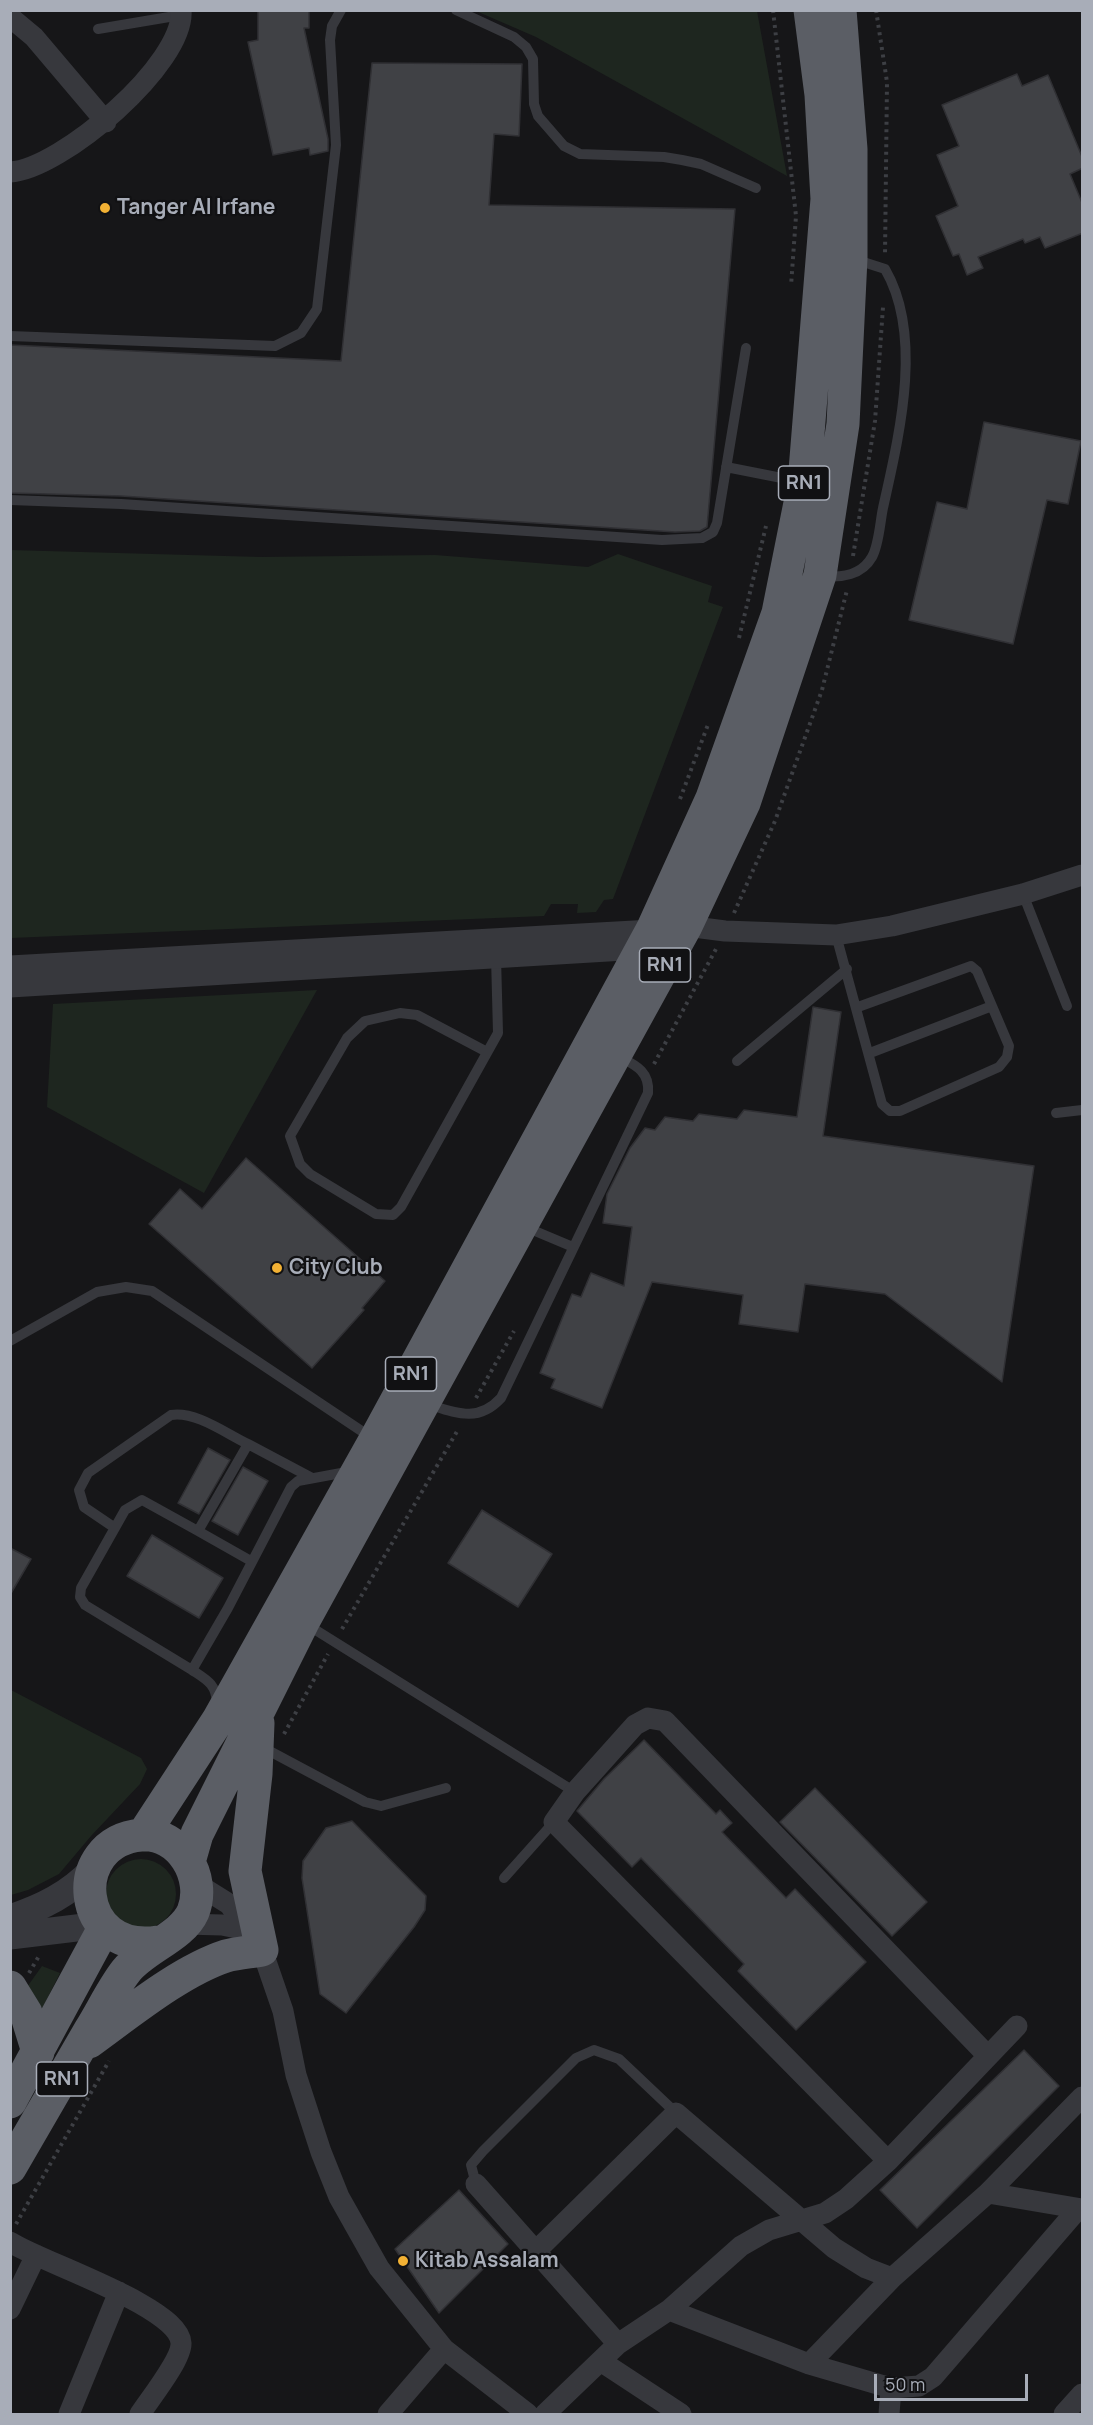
<!DOCTYPE html>
<style>
body{margin:0}
#map{position:relative;width:1093px;height:2425px;overflow:hidden;background:#161618;font-family:Manrope,sans-serif}
canvas{display:block}
.frame{position:absolute;inset:0;border:12px solid #a8adb8;pointer-events:none}
.scale{position:absolute;left:874px;top:2374px;width:154px;height:27px;box-sizing:border-box;border:3px solid #a8adb8;border-top:0;padding-left:8px;font-size:18px;line-height:21px;white-space:nowrap;color:#a8adb8;-webkit-text-stroke:4px #111113;paint-order:stroke}
</style>
<div id="map">
<canvas width="1093" height="2425"></canvas>
<div class="frame"></div>
<div class="scale">50 m</div>
</div>
<script>
const ctx = document.querySelector('canvas').getContext('2d');
ctx.lineJoin = 'round';
function fillPath(path, color) {
  ctx.fillStyle = color;
  ctx.fill(path, 'evenodd');
}
function strokePath(path, color, width, dash) {
  ctx.strokeStyle = color;
  ctx.lineWidth = width;
  ctx.lineCap = dash ? 'butt' : 'round';
  ctx.setLineDash(dash || []);
  ctx.stroke(path);
}
function label(font, color, halo, rows, align = 'center') {
  ctx.font = font + ' Manrope,sans-serif';
  ctx.lineWidth = 4.5;
  ctx.setLineDash([]);
  ctx.textBaseline = 'middle';
  ctx.strokeStyle = halo;
  ctx.fillStyle = color;
  for (const [text, x, y, turn = 0] of rows) {
    ctx.save();
    ctx.translate(x, y);
    ctx.rotate((+turn || 0) * Math.PI / 180);
    ctx.textAlign = isNaN(turn) ? turn : align;
    if (halo) ctx.strokeText(text, 0, 0);
    ctx.fillText(text, 0, 0);
    ctx.restore();
  }
}
fillPath(new Path2D(`
 M476,11H757L787,176L536,37Z
 M10,550L261,557L435,555L588,567L618,554L712,586L708,602L723,607L613,899L604,900L596,912L577,913L578,904H551L544,916L11,938Z
 M317,990L204,1193L47,1107L53,1004Z
 M11,1690L141,1758L147,1769L140,1784L91,1836L59,1874L28,1890L11,1895Z
 M106 1894a35 35 0 1 1 70 0a35 35 0 1 1-70 0Z
 M42,1966L60,1973L37,2019L22,1994Z`), '#1e261f');
const building = new Path2D(`
 M258,10H309V28H304L328,139V151L310,155L309,148L273,155L248,42L258,40Z
 M372,63L522,64L519,136L494,134L489,205L735,209L707,527L700,531L675,532L121,496L10,493V345L341,361Z
 M1017,74L1022,86L1048,75L1083,159V168L1070,174L1083,205V233L1045,248L1040,237L1025,243L1023,239L978,257L983,268L967,275L959,254L953,256L936,216L958,206L937,155L959,146L942,105Z
 M984,422L1081,441L1068,504L1047,500L1013,644L909,620L937,502L967,509Z
 M813,1007L841,1012L823,1136L1034,1166L1002,1382L885,1294L805,1284L798,1332L739,1324L743,1295L652,1282L602,1408L551,1388L555,1379L540,1373L572,1294L581,1297L591,1273L624,1286L632,1227L603,1223L607,1194L630,1148L645,1128L655,1130L665,1117L693,1121L699,1114L737,1119L744,1110L797,1117Z
 M246,1158L385,1281L362,1308L364,1310L312,1368L149,1224L180,1189L202,1209Z
 M208,1448L230,1460L199,1514L178,1503Z
 M243,1467L268,1481L238,1535L212,1521Z
 M482,1510L552,1554L518,1607L448,1563Z
 M152,1535L223,1578L199,1618L127,1576Z
 M10,1548L31,1559L10,1595Z
 M644,1740L716,1814L720,1810L732,1823L722,1832L786,1898L795,1889L866,1962L796,2030L738,1971L744,1964L641,1858L632,1867L577,1811L604,1779Z
 M815,1788L927,1902L892,1936L780,1822Z
 M352,1821L426,1896L425,1910L414,1927L346,2013L320,1994L302,1878L303,1861L326,1828Z
 M1024,2050L1059,2086L917,2228L880,2190Z
 M459,2190L508,2244L439,2313L395,2249Z`);
fillPath(building, '#404145');
strokePath(building, '#303034', 1.5);
strokePath(new Path2D(`
 M773,10L796,216L791,286
 M876,10L887,82L885,255
 M853,556L875,421L883,307
 M739,638L766,526
 M680,799L709,722
 M734,913L775,821L822,690L847,590
 M654,1064L716,949
 M476,1398L514,1331
 M342,1629L459,1428
 M284,1734L328,1654
 M29,1973L39,1956
 M16,2224L109,2061`), '#3d3f44', 4, [3, 4.5]);
strokePath(new Path2D(`
 M456,10L514,37L526,47L533,59L534,104L538,116L564,146L580,154L664,157L682,160L701,164L756,188
 M98,29L181,15
 M10,336L275,346L301,333L317,309L336,145L330,40L332,26L341,10
 M726,467L802,482
 M10,500L121,504L662,540L702,538L713,532L717,523L746,348
 M823,576C841,578 862,575 872,557C879,545 880,522 883,508C899,436 924,336 885,269L854,259
 M1023,894L1067,1006
 M836,935L882,1104L890,1111H900L999,1067L1007,1057L1009,1046L977,971L971,966L858,1007
 M487,1052L417,1015L400,1013L365,1021L347,1038L290,1136L300,1164L310,1174L376,1214L393,1215L401,1207L498,1033L496,957
 M870,1053L992,1006
 M737,1061L847,969
 M1056,1113L1082,1110
 M523,1226L573,1247
 M10,1341L97,1292L126,1287L152,1291L372,1438
 M427,1404C456,1413 478,1423 501,1398L648,1093C650,1071 635,1065 618,1056
 M115,1528L84,1507L79,1490L88,1473L171,1415C196,1411 225,1433 248,1444
 M251,1561L198,1531L248,1444L312,1478
 M306,1624L575,1792
 M192,1670L85,1605L80,1597L81,1588L125,1510L142,1500L198,1531
 M217,1703C216,1684 207,1680 192,1670L228,1608L291,1487L298,1481L352,1471
 M262,1747L365,1802L381,1806L446,1788
 M504,1878L554,1822
 M476,2184L471,2165L483,2151L576,2058L594,2050L619,2059L676,2113`), '#37383d', 10);
strokePath(new Path2D(`
 M10,17L34,37L106,122
 M10,172C60,170 186,63 181,10
 M686,926L725,931L836,935L892,926L1023,894L1082,875
 M10,966L652,930
 M10,987L641,949
 M197,1884L229,1904L262,1950L283,2011L296,2075L321,2152L339,2197L379,2268L444,2349L528,2414
 M185,1924L222,1925L247,1930
 M888,2161L554,1822L575,1792L635,1725L648,1718L665,1721L988,2056
 M476,2184L618,2344
 M988,2193L1082,2209
 M10,2242C40,2262 179,2306 181,2343C182,2359 149,2400 140,2414
 M537,2250L676,2113L834,2248L866,2268L892,2278
 M10,2309L36,2255
 M669,2310L809,2364L891,2388L919,2386L933,2377L1078,2209
 M602,2362L681,2414
 M809,2364L892,2278L988,2193L1082,2097
 M69,2414L119,2292
 M388,2414L444,2349
 M545,2414L618,2344L669,2310L741,2246L769,2230L825,2213L846,2199L888,2161L1017,2026
 M889,2414L891,2388
 M1064,2414L1082,2394`), '#37383d', 21);
strokePath(new Path2D(`
 M10,1918C43,1907 69,1894 93,1869
 M10,1936L101,1925`), '#37383d', 27);
strokePath(new Path2D(`
 M143,1835L218,1720L375,1440L652,930L712,798L778,613L804,483L827,199L821,95L810,10
 M189,1862L197,1834L303,1622L686,926L744,803L820,575L843,424L851,258V149L840,10
 M10,1987L26,2013L38,2052
 M89,2042C128,2014 180,1971 226,1956C237,1953 251,1952 262,1950L245,1871L256,1774L258,1723
 M10,2102L104,1928
 M10,2168C37,2122 63,2076 90,2030C102,2011 112,1989 126,1971C144,1948 182,1937 193,1912C207,1877 180,1832 141,1835C66,1842 75,1955 158,1942`), '#5b5e65', 33);
for (const [x, y, r, color] of [
 [105,208,6,"#f2b134"],
 [277,1268,6,"#f2b134"],
 [403,2261,6,"#f2b134"]
]) {
  const dot = new Path2D();
  dot.arc(x, y, r, 0, 2 * Math.PI);
  ctx.fillStyle = color;
  ctx.fill(dot);
  strokePath(dot, '#111113', 2);
}
for (const [x, y, w] of [
 [804,483,51],
 [665,965,51],
 [411,1374,51],
 [62,2079,51]
]) {
  const box = new Path2D();
  box.roundRect(x - w / 2, y - 17, w, 34, 4.5);
  ctx.fillStyle = '#111113';
  ctx.fill(box);
  strokePath(box, '#a8adb8', 1.5);
}
label('bold 20px', '#a8adb8', null, [
 ["RN1",804,483],
 ["RN1",665,965],
 ["RN1",411,1374],
 ["RN1",62,2079]
]);
label('bold 21px', '#a8adb8', '#111113', [
 ["Tanger Al Irfane",117,208],
 ["City Club",289,1268],
 ["Kitab Assalam",415,2261]
], 'left');
</script>
